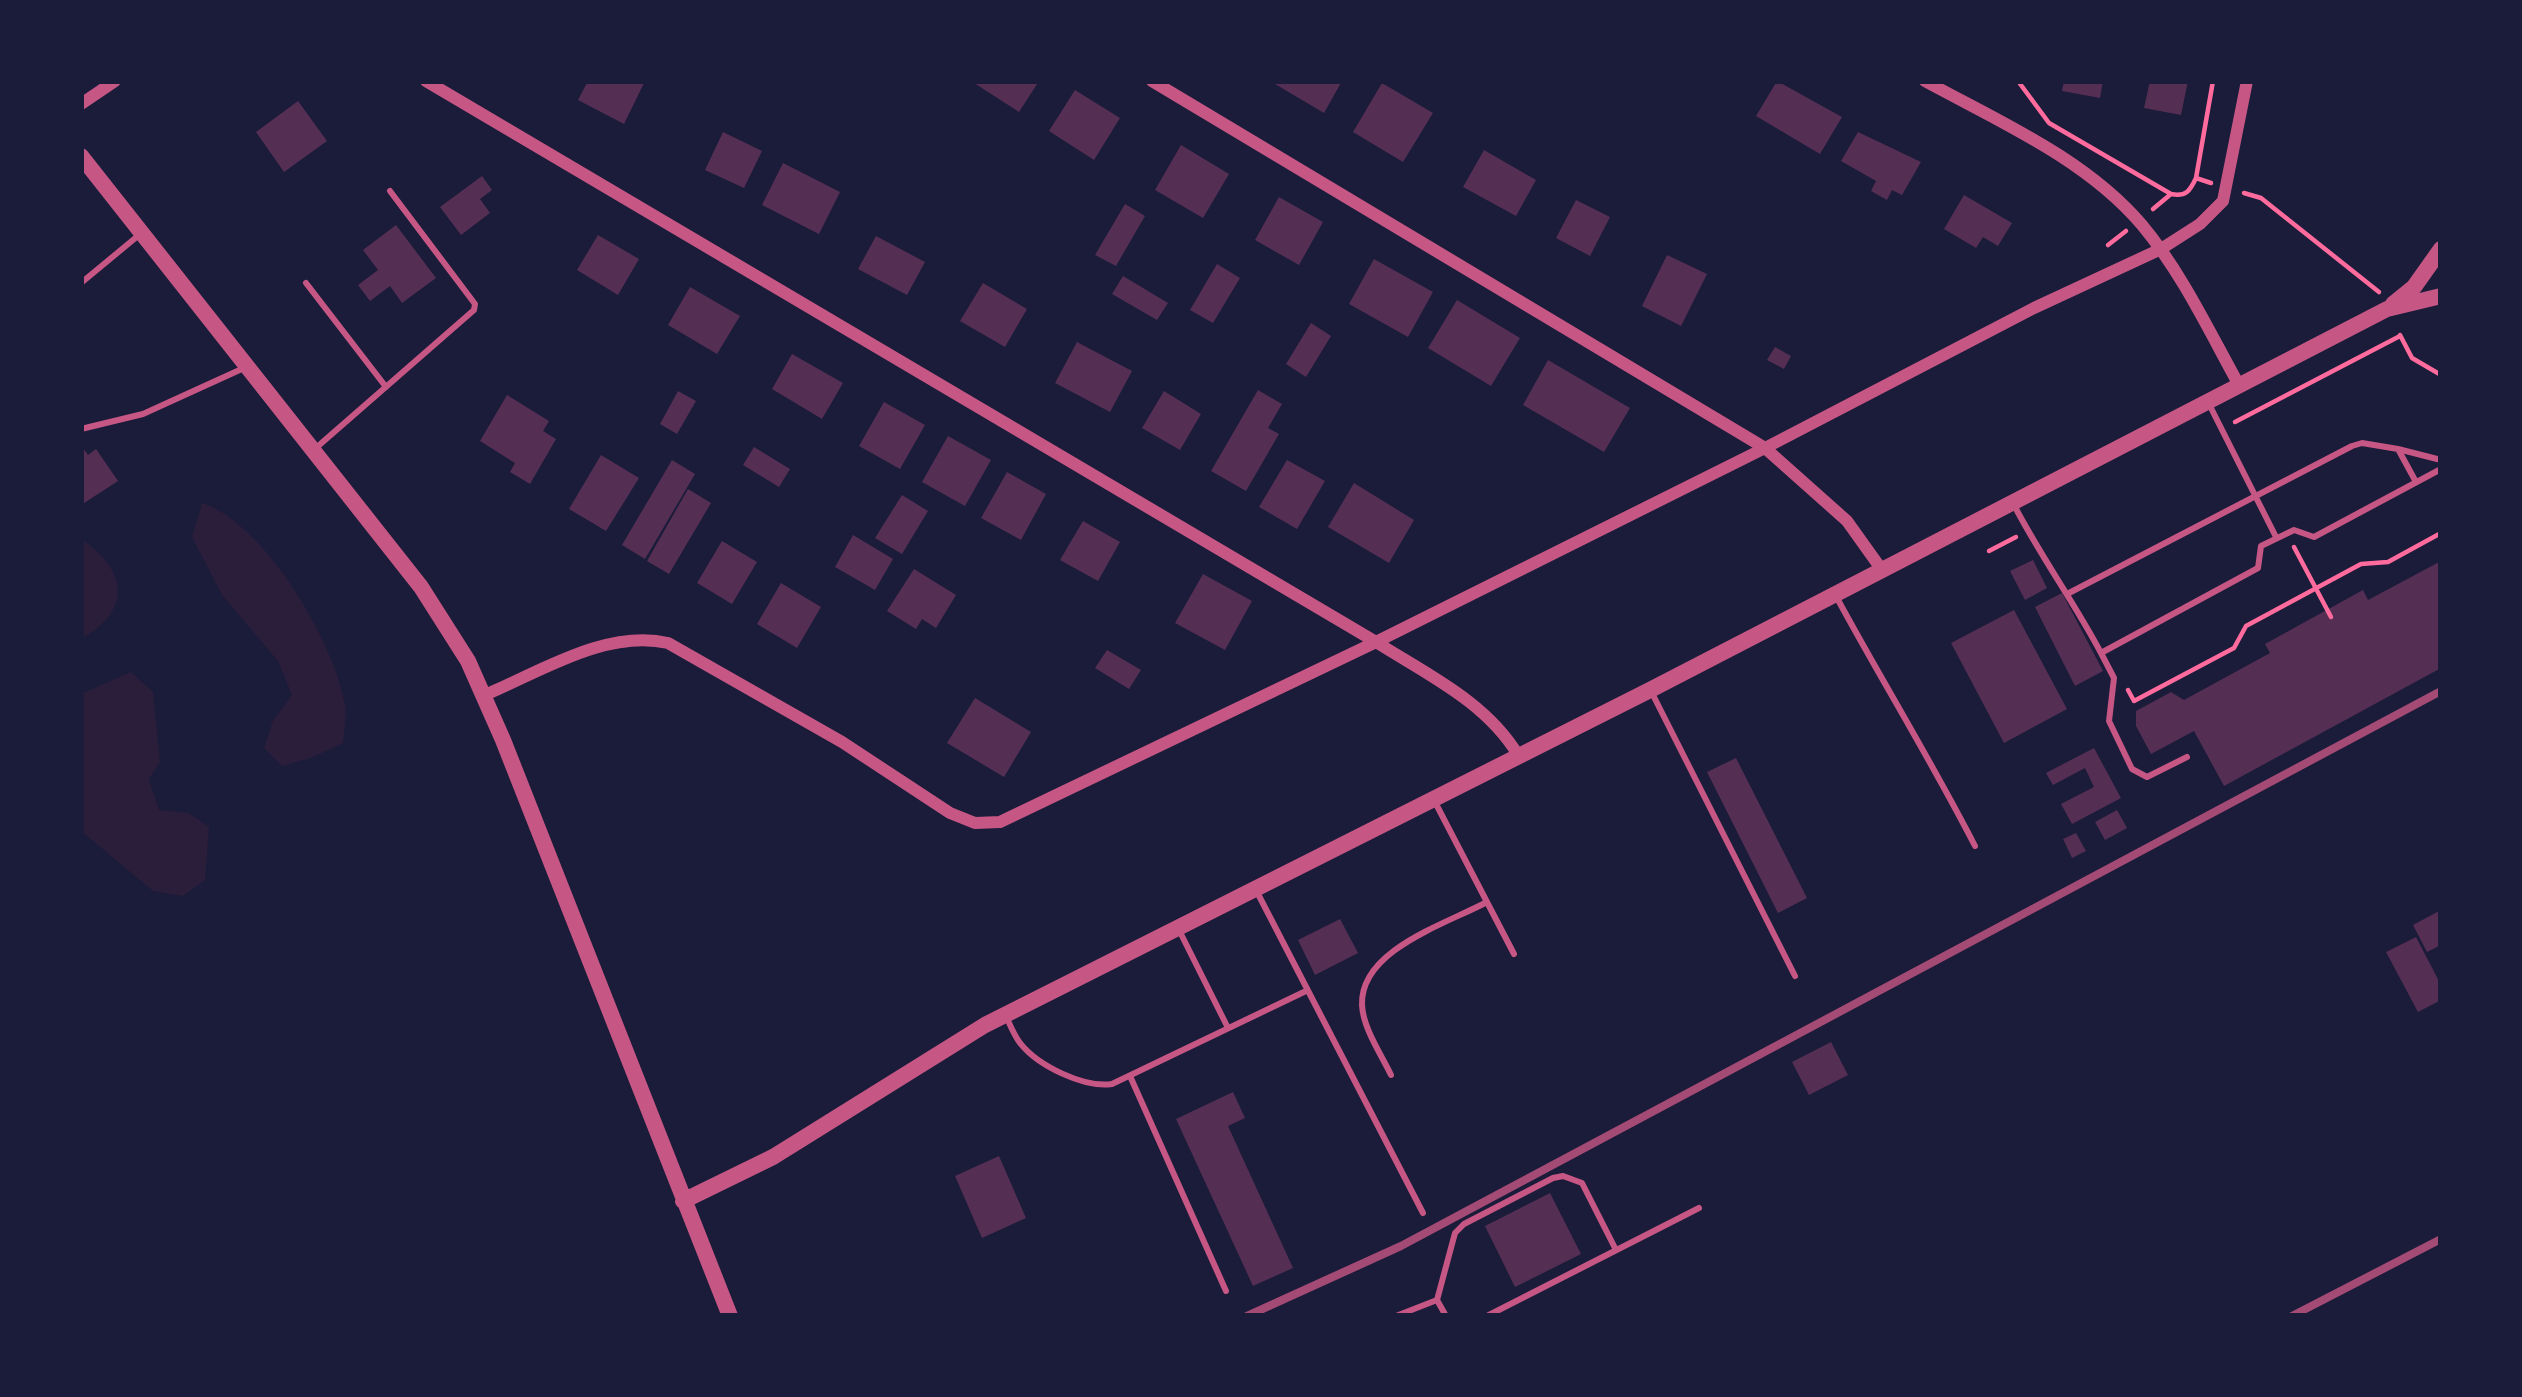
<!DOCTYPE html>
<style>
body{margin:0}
#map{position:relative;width:2522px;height:1397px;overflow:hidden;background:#1b1b3a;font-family:"Alegreya Sans",sans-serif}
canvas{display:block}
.frame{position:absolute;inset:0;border:84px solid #1b1b3a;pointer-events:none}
</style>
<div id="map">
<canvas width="2522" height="1397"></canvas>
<div class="frame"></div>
</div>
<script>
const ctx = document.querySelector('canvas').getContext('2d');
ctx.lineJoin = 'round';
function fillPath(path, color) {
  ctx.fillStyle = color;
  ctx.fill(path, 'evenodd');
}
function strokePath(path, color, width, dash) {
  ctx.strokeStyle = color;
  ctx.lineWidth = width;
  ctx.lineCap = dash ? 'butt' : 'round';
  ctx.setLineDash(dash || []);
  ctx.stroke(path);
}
fillPath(new Path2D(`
 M202,503C264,522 335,643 345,705C347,716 344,731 343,743L311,758L282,766L264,748L273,721L292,695L278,661L222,595L192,537Z
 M81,539C128,570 132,611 81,639Z
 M131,672L153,692L160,762L149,779L159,810L189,813L209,827L205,880L183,896L153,891L81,831V694Z`), '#2a1e3b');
fillPath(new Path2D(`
 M588,81H645L624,124L578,100Z
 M971,81H1039L1019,112Z
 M1277,81H1342L1324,113L1275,84Z
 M1777,81L1842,117L1820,154L1756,116Z
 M2064,81H2103L2100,98L2062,91Z
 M2150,81H2188L2181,115L2144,108Z
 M1382,83L1433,113L1403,162L1353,132Z
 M1075,90L1120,118L1094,160L1049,131Z
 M298,101L327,141L284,172L256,132Z
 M723,132L762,151L744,188L705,170Z
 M1858,132L1921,162L1902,195L1892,190L1887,200L1871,191L1876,181L1841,161Z
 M1181,145L1229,174L1203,218L1155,190Z
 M1484,150L1536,180L1516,216L1463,187Z
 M783,163L840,192L819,234L762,205Z
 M482,176L492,190L480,199L490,213L461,235L440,207Z
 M1964,195L2012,223L1998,246L1983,237L1976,248L1944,229Z
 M1279,197L1323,222L1299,265L1255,240Z
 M1576,200L1610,217L1590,256L1556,238Z
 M1125,204L1145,216L1116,266L1095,255Z
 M396,225L436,278L402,303L390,286L370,301L358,285L378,270L363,250Z
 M598,235L639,259L618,295L577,270Z
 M876,236L925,262L907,295L858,269Z
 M1667,255L1707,274L1681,326L1642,306Z
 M1374,259L1433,292L1408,337L1349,304Z
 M1217,264L1240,278L1213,323L1190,310Z
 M1123,276L1168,303L1157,320L1112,294Z
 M983,283L1027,309L1005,347L960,321Z
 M690,287L740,316L717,354L668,325Z
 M1457,300L1520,338L1491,386L1428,348Z
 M1311,323L1331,336L1306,377L1286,364Z
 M1077,342L1132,371L1110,412L1055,383Z
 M1775,347L1791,356L1784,369L1767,360Z
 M792,354L843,383L822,419L772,389Z
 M1548,360L1630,408L1604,452L1523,405Z
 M1258,390L1282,404L1268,428L1279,434L1246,491L1211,471Z
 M678,391L696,401L677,434L660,424Z
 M1164,391L1201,414L1180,450L1142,428Z
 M507,395L549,421L543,431L556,439L530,484L510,472L515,463L480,441Z
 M884,402L925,425L900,469L859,446Z
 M948,436L991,460L965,506L922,482Z
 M81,445L88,455L96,449L118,481L81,505Z
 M754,447L790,469L779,487L743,465Z
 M601,455L639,478L606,531L569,509Z
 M672,460L695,474L645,559L622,545Z
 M1287,460L1325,481L1297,529L1259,507Z
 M1007,472L1046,494L1021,540L981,518Z
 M1354,483L1414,520L1389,563L1328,527Z
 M688,489L711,503L669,574L647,561Z
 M902,495L928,511L902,554L875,538Z
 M1083,521L1120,542L1098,581L1060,560Z
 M853,535L893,559L875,590L835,567Z
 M722,541L757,562L732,604L697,583Z
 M2033,560L2047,588L2025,600L2010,571Z
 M2441,561V668L2224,786L2194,731L2151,754L2136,726V711L2171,692L2184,700L2270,653L2265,644L2363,590L2368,600Z
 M914,569L956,595L936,628L922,619L916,629L887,611Z
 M1203,574L1252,601L1225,650L1175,623Z
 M781,583L821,607L797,648L757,624Z
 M2062,593L2103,671L2075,686L2035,607Z
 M2014,610L2067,709L2004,743L1951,643Z
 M1107,650L1141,670L1129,689L1095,668Z
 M975,698L1031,732L1004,777L947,743Z
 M2094,748L2121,798L2072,824L2061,804L2094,787L2085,768L2053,785L2046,773Z
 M1736,758L1807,898L1778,913L1707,772Z
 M2117,810L2127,828L2105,840L2095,822Z
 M2076,833L2086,851L2072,858L2063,839Z
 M2441,910V945L2427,952L2413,925Z
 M1340,919L1358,953L1315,975L1298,940Z
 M2416,937L2441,985V1000L2418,1012L2386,952Z
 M1831,1042L1848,1075L1809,1095L1792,1062Z
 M1233,1092L1245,1118L1228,1126L1293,1268L1253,1286L1176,1119Z
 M999,1156L1026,1218L982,1238L955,1176Z
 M1550,1193L1581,1254L1515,1287L1485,1226Z`), '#542f53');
strokePath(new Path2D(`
 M2018,81L2049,123L2171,194
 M2196,178L2211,183
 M2244,193L2261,198L2379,292
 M2153,209L2171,194C2186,197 2190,191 2196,178L2213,81
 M2108,245L2126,231
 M2400,335L2412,358L2441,375
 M2235,422L2400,336
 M2294,547L2331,617
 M1989,551L2016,537
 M2128,690L2134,701L2234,648L2246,626L2361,564L2388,562L2441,533`), '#ff6b9d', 4.5);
strokePath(new Path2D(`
 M81,283L139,235
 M306,283L386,387
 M2209,404L2276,537
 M81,429L143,414L244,368
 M317,447L474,310L475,304L390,191
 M2398,449L2441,460
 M2014,505C2041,557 2074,602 2101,653L2258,568L2261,546L2294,530L2314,537L2441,469
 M2069,593L2352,446L2362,443L2398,449L2416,482
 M1837,598C1882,681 1932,762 1975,846
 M2101,653L2114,678L2109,721L2132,769L2147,777L2187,757
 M1653,695L1795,976
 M1435,802L1514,954
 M1257,892L1423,1213
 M1179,930L1228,1028
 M1006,1016C1010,1025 1014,1035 1020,1043C1038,1066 1084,1088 1112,1084L1306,991
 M1391,1075C1381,1054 1363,1028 1362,1005C1360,950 1446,924 1487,902
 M1130,1076L1226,1291
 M1437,1300L1455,1233L1464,1224L1553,1178L1563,1176L1582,1183L1616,1250
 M1396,1316L1437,1300L1446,1316
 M1487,1316L1699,1208`), '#c65784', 6);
strokePath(new Path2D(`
 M426,81L1376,642C1428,675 1486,702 1518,755
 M1152,81L1765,448L1847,521L1882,570
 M1925,81C2000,122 2086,159 2142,225C2182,273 2209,331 2239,385
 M81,104L115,81
 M485,695C540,672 606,629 668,643L842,742L950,813L975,823L1000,822L1376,642L1765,448L2034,308L2161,249L2200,224L2223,201L2247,81`), '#c65784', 12);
strokePath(new Path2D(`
 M81,156L421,587L468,661L503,740L730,1316
 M2393,304L2414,287L2441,249
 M683,1201L773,1157L985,1025L1650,690L2387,309L2441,296`), '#c65784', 16);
strokePath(new Path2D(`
 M1247,1316L1401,1246L2441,691
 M2292,1316L2441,1239`), '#a44b75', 8);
</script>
